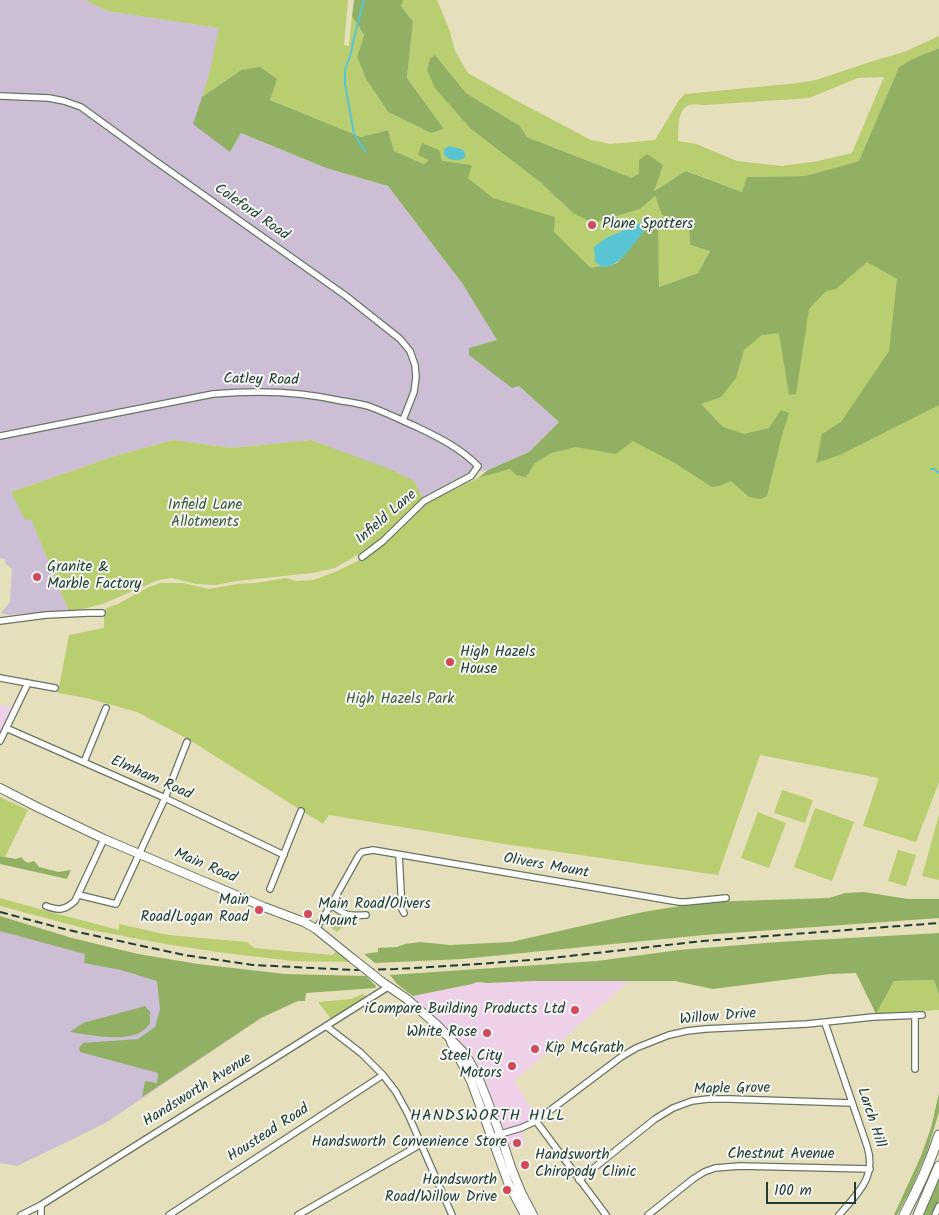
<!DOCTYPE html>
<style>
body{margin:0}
#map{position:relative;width:939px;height:1215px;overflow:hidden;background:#e6dfbb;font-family:Kalam,sans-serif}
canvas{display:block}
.scale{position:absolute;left:766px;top:1182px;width:90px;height:22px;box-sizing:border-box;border:2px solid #1f3d34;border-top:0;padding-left:6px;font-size:15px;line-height:18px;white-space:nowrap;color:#1f3d34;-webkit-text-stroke:4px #f6f6f2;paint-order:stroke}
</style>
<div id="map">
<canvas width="939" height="1215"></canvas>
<div class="scale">100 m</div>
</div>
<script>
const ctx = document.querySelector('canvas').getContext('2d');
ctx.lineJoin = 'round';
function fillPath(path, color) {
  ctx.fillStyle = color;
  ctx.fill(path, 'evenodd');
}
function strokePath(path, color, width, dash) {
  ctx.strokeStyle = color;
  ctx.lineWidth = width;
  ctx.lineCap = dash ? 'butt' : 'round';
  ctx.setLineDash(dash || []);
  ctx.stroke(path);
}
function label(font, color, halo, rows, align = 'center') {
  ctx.font = font + ' Kalam,sans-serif';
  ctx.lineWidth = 4;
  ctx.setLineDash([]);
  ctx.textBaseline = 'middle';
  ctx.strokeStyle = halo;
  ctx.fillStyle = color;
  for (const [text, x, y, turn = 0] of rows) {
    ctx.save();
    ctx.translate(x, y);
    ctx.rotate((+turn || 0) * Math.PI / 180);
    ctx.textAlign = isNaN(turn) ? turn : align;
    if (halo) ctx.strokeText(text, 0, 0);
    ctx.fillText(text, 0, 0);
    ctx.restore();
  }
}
fillPath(new Path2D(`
 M0,705L16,707L0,741Z
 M533,981H629L551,1050L514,1080L538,1120L521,1128L526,1143L502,1151L472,1072L459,1051L409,1000L413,996L472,984L477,982L488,983Z`), '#eed0e8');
fillPath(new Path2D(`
 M0,0H85L107,11L220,28L209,75L230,151L241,133L326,168L388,186L462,283L498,340L469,348L519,386L559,422L529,452L488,470L468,473L423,498L414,481L311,440L232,448L173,440L115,456L11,492L31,518L68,610L9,615L1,613L10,602L12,569L6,564L5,559L0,558Z
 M0,927L272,996L261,1018L107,1122L73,1139L17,1166L0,1163Z`), '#ccbed4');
fillPath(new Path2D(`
 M85,0H348L344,45L349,46L352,16L364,35L357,57L366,79L388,112L431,133L444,129L407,78L413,22L401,6L403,0H437L449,29L455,51L468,73L519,102L591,140L610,144L655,140L679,100L685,94L799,83L816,80L873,61L904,52L939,36V48L931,51L899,67L859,161L805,176L748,177L742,192L687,171L653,191L639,173L632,178L527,137L520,126L466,93L435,55L540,182L573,213L655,196L662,215L689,228L690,245L710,251L698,273L659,287L657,224L644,231L642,222L606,238L595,261L599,266L591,268L553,232L554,217L493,199L468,178L471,165L429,161L424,164L394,151L388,130L361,137L270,100L241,70L202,97L209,75L219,28L107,11ZM884,77L852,153L818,161L782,166L737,161L696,144L678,141C679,130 676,109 690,105C694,104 701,105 706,105L809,98L858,78Z
 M939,193V782L916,842L863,826L879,778L760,755L718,875L511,845L329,815L323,824L188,739L137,712L87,698L58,693L69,635L104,628V618L106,608L118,604L147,588L160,583H183L209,589L237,584L255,583L286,578L296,581L313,580L335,572L366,557L409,517L426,503L478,478L510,469L861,253Z
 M173,440L232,448L311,440L392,470L414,481L423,498L381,539L359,554L335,568L312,573L236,581L216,585L196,584L172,578L158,580L105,603L91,607L69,612L31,519L25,520L11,492L115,456Z
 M782,790L813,800L805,823L774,813Z
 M0,797L28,810L5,857L0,856Z
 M815,808L854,822L832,881L794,867Z
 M758,812L786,823L769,868L741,858Z
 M939,815V880L922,876Z
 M898,850L916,855L906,886L888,881Z
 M0,898L50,912L119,930V924L168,935L247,942L254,948L332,955L336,952H339L350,962L292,961L225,953L165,944L91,930L0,906Z
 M331,916L344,917L347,923L337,932L326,923Z
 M934,980L939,995V1010L876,1014L894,981Z
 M363,994L369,999L332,1020L318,1002L351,999Z`), '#b9cd71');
fillPath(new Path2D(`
 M354,0H403L401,6L413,22L407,78L444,129L431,133L388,112L366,79L357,57L364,35L352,16Z
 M939,48V405L840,455L816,463L822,434L841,422L889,351L897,279L867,262L836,289L826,291L809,309L796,394L789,395L779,333L762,335L744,350L736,378L721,397L701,404L723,427L744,434L769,428L781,410L789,413L782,435L767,496L761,499L749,497L731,481L719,486L712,487L675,463L633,441L616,454L576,447L551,453L535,463L526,477L516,475L510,469L478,478L488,470L529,452L559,422L519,386L512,388L469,355V348L497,340L462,283L388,186L326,168L241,133L230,152L193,124L202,97L241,70L260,67L277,79L270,100L361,137L388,130L394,151L424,164L429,160L418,155L422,143L439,150L442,161L472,165L468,178L493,198L555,217L554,232L591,268L599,266L606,267L617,263L644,231L658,224L659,287L698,273L710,251L690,245L689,228L662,215L655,196L640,209L593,223L573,213L540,182L470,128L435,88L427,70L430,59L435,55L466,93L520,126L527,137L632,178L639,173V160L647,154L663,165L654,191L686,171L742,192L747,177L805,176L859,161L899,67L913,59Z
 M0,856L16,859L21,857C25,861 27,865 33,861L35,862L39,867L59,872L71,870L67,879L0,864Z
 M864,892L908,899H939V918L704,935L462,959L375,963L364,954L378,952V948L397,947L405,944L420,942L450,945L511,942L643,912L705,902L829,898L845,893Z
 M0,916L72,938L138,954L198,964L285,974L366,976L376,986L375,988L306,993L305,1001H298L261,1018L142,1097L145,1081L157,1083L158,1073L80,1052L79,1048L83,1043L138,1039L155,1027L160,1009L157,981L121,970L84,963L85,954L0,931Z
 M939,933V995L934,980L894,981L876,1014L856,973L830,974L713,989L675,981H533L488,983L477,982L472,984L413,996L397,984L390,975L597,961L679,950L778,942Z
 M145,1006L150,1012V1024C147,1027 144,1030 141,1032C125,1042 88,1035 70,1032L83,1023Z
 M939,1093V1112L927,1152L911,1189L897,1215H894L921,1156L931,1128Z
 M939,1177V1200L932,1215H922Z`), '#92b063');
fillPath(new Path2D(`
 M449,146C457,149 467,147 465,158C458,161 449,161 444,155V149Z
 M642,222L644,231C636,241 619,267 605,267C601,267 597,264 595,261L594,247L606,238Z`), '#59c5d2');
strokePath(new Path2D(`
 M364,0L354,38L351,53L345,70V84L354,134L365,151
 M931,469H934L939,473`), '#59c5d2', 2);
const minor = new Path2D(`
 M0,96L49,98L64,101L81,107L154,160L346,296L400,339L410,351L415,365L416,377L414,392L403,420
 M0,436L213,394C257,390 299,391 342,401C351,402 360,404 368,406C385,412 401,420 417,427C440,438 460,448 478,466L471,476L424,501L383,541L362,557
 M0,621L46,615L88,613H102
 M0,678L55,688
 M6,728L165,798L284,855
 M0,741L28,683
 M84,762L106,708
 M399,855L402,909L404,913
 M270,889L301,811
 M79,895L116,904L165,798L187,742
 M331,905C347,916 347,916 366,915
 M46,906C59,911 65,910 75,901L104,839
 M316,929L331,905L359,855L362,852L373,850L679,902H686L726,898
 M915,1015V1069
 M825,1023L867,1146C877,1177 858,1193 839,1215
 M326,1026L361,1053L383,1075L396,1092L408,1114L452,1215
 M536,1121L606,1215
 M497,1135L521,1128L536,1121L621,1057L636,1048L669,1035L687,1031L705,1029L807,1024L873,1017L922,1015
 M579,1180L655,1119L673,1108L692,1101L708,1099H730L852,1103
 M21,1215L41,1205L388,987
 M41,1215V1205
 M169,1215L383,1075
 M298,1215L421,1144
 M648,1215L693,1179L704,1172L715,1168L740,1166L870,1169
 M935,1215L939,1206`);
const secondary = new Path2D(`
 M0,788L37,807L104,839L264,907L304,922L316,929L353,959
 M382,982L407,999L437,1025L463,1052L468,1059L478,1077L486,1097L493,1116L500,1134L512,1170L521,1192L533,1215
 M451,1042L471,1081L501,1163L509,1185L525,1215`);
const trunk = new Path2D(`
 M904,1215C918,1189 930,1163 939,1135
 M918,1215L939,1166`);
strokePath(minor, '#657663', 8);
strokePath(secondary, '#657663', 10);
strokePath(trunk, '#657663', 11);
strokePath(minor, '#fff', 5.5);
strokePath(secondary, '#fff', 8);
strokePath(trunk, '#fff', 9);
strokePath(new Path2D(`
 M0,912L64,929L184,955L253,965L353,970L396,969L478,964L543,959L703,941L939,923`), '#1f3d34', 2, [8, 4]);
const secondaryBridge = new Path2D(`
 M353,959L382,982`);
strokePath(secondaryBridge, '#657663', 10, []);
strokePath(secondaryBridge, '#fff', 8);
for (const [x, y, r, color] of [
 [592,225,5,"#d1495b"],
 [37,577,5,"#d1495b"],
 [450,662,5,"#d1495b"],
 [259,910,5,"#d1495b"],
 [308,914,5,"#d1495b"],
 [575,1010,5,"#d1495b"],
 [487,1033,5,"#d1495b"],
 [535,1049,5,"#d1495b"],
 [512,1066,5,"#d1495b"],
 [517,1143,5,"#d1495b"],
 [525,1165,5,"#d1495b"],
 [507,1190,5,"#d1495b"]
]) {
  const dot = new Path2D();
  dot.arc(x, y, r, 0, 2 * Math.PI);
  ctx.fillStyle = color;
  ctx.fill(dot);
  strokePath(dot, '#f6f6f2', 2);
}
label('15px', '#1f3d34', '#f6f6f2', [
 ["Coleford Road",251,213,35],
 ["Catley Road",261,381,1],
 ["Infield Lane",387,518,-41],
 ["Elmham Road",151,779,24],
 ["Main Road",205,867,23],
 ["Olivers Mount",546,867,10],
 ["Willow Drive",718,1018,-5],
 ["Maple Grove",732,1090,-1],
 ["Handsworth Avenue",198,1091,-32],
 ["Larch Hill",870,1118,72],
 ["Houstead Road",269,1134,-33],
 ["Chestnut Avenue",781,1155]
]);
label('15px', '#1f3d34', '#f6f6f2', [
 ["Plane Spotters",602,225],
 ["Granite &",47,568],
 ["Marble Factory",47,585],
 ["High Hazels",460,653],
 ["House",460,670],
 ["Main",249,901,"right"],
 ["Road/Logan Road",249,918,"right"],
 ["Main Road/Olivers",318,905],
 ["Mount",318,922],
 ["iCompare Building Products Ltd",565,1010,"right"],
 ["White Rose",477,1033,"right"],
 ["Kip McGrath",545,1049],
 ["Steel City",502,1057,"right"],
 ["Motors",502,1074,"right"],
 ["Handsworth Convenience Store",507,1143,"right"],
 ["Handsworth",535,1156],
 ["Chiropody Clinic",535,1173],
 ["Handsworth",497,1181,"right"],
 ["Road/Willow Drive",497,1198,"right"]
], 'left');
label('15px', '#3e5a40', '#f6f6f2', [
 ["Infield Lane",205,506],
 ["Allotments",205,523],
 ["High Hazels Park",400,700]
]);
ctx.letterSpacing = '1px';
label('16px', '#1f3d34', '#f6f6f2', [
 ["HANDSWORTH HILL",488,1117]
]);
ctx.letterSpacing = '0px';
</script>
